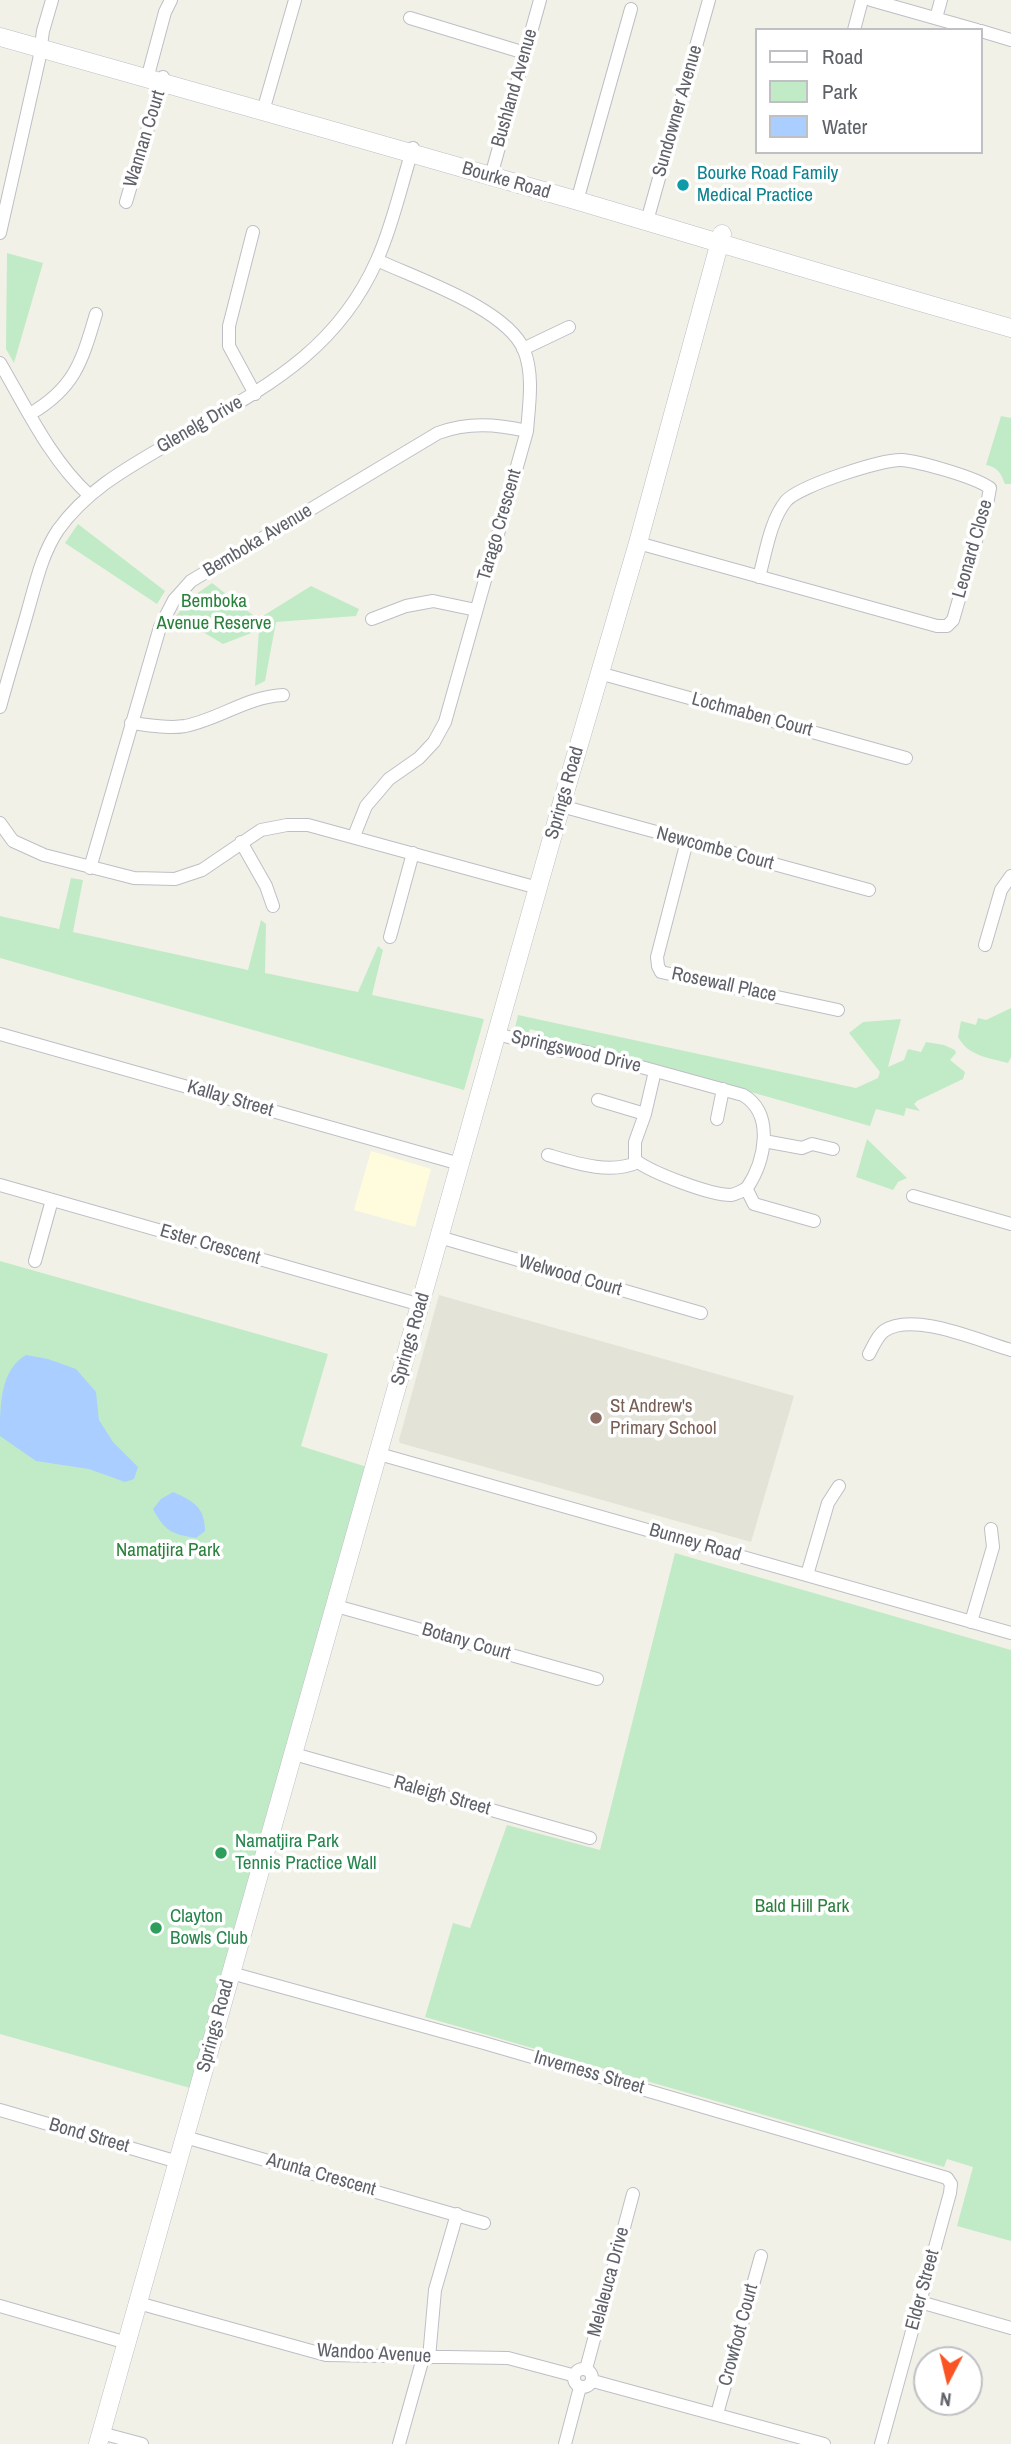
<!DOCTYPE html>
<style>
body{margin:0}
#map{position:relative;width:1011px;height:2444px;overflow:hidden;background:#f2f1e7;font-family:"Archivo Narrow",sans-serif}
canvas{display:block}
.legend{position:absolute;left:755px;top:28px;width:228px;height:126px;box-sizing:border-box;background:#fff;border:2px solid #bfc0c3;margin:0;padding:9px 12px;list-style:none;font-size:21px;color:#5e6168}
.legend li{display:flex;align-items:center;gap:14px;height:35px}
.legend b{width:35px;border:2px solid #bfc0c3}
.north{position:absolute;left:913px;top:2346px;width:70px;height:70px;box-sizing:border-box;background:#fff;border:2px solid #bfc0c3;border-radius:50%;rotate:187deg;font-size:19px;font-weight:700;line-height:28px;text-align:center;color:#5e6168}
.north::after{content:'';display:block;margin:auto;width:24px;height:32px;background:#fa5324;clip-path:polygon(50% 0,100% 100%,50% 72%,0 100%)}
</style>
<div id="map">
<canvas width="1011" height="2444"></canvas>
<ul class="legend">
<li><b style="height:9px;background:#fff"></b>Road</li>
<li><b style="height:19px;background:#c1ebc7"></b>Park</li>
<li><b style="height:19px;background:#a9ceff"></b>Water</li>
</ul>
<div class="north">N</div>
</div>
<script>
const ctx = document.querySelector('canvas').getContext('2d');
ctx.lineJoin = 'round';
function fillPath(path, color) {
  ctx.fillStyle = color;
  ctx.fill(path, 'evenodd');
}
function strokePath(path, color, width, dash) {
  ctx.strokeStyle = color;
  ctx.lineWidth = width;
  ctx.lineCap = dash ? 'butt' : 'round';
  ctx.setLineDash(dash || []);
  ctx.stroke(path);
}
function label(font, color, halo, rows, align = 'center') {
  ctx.font = font + ' "Archivo Narrow",sans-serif';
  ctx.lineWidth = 7;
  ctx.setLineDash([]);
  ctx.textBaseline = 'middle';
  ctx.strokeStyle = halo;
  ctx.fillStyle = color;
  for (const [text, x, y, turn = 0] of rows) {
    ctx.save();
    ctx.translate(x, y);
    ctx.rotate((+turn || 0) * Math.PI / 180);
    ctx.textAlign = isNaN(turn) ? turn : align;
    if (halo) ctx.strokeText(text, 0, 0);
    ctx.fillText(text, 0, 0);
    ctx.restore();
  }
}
fillPath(new Path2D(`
 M371,1151L431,1169L415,1227L354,1210Z`), '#fffcde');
fillPath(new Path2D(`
 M439,1295L794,1396L751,1542L400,1443L399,1440Z`), '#e4e3d7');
fillPath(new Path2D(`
 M7,253L43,263L14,363L6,349Z
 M1001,416L1011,418V484H1005C1001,474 998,467 986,465Z
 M78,524L165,591L157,604L65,543Z
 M212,583L258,619L311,586L359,609L356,616L276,622L265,681L255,686L259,630L223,644L176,616L192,597Z
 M71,878L83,880L73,932L248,970L261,920L266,924L265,973L358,992L378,946L383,950L372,995L484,1019L464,1090L0,958V916L59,929Z
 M1011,1008V1057L1008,1063C989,1058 968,1056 958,1037L961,1021L976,1025L978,1018L986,1020Z
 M518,1015L856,1088L878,1078L880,1072L849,1033L863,1022L901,1019L888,1067L904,1060L908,1049L921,1052L926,1042L944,1045L955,1050L956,1053L950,1060L965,1072L963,1079L917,1101L914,1104L920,1111L906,1108L904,1116L876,1109L870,1126L586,1045L568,1046L543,1041L544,1033L530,1029L527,1038L518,1033L515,1028Z
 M867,1139L907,1178L898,1182L893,1190L856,1177Z
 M0,1261L328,1354L301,1446L367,1467L190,2088L0,2034Z
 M675,1553L1011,1650V2241L957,2226L973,2167L947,2159L944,2167L425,2017L453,1923L470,1928L507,1825L600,1850Z`), '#c1ebc7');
fillPath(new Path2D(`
 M26,1355L48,1359L76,1369L96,1392L99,1420L113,1442L138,1467L134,1479L125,1482L89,1469L36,1461L0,1436C0,1406 0,1370 26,1355Z
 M173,1492C194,1501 205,1508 205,1531L196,1538C171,1534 165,1531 153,1509L161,1499Z`), '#a9ceff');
const minor = new Path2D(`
 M871,0L977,30
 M410,18L525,53
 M936,18L941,0
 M854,30L862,0
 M981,31L1011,40
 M147,79L165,12L171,0
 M263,111L295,0
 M491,176L540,0
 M577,201L631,9
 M126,202L163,77
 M647,221L709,0
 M253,232L229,326V346L255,394
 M0,233L39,60L43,31L52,0
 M523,349L569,327
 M0,363C27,409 50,459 89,495
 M30,414C75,388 82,361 96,314
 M638,543L937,626H947L953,620L988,499L990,488C975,477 921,462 902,460C882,459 799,486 786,501C770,521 766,552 759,577
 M372,619L406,606L433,601L476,610
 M599,673L906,758
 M0,707C9,674 19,642 28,610C36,582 42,554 58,530C88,488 131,466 175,440C259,390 335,355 377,260C393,225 401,185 413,148
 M131,723C149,725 168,729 185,726C220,719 246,697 283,695
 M561,806L869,890
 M0,823L13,841L44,855L134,878L175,879L202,870L261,830L287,825H308L538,888
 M354,836L366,806L389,779L419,758L434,742L445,722L527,431C529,405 534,375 524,350C506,308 417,279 377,260
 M687,841L657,957L658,966L661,972L838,1010
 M241,842L266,886L273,906
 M90,868L160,627L174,600L191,581L438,433C468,422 496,424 527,431
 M390,937L413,853
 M985,945L1001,890L1011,876
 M0,1034L460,1164
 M497,1034L562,1051H583L743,1095C775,1114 765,1161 747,1188C742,1191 737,1194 731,1195C710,1195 652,1173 635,1160V1142L645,1114L655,1071
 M598,1100L645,1114
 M717,1119L723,1089
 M764,1141L802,1148L812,1144L833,1149
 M548,1155C575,1163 611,1175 638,1162
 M0,1185L421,1305
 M746,1188L754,1204L814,1221
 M913,1196L1011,1224
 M439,1237L701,1313
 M35,1261L52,1200
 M869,1354C873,1347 877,1336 884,1331C913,1311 979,1341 1011,1350
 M379,1454L1011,1633
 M807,1575L828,1503L839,1486
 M336,1606L597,1679
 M971,1622L993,1547L991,1529
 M294,1754L590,1838
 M231,1973L484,2043L947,2178L951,2184L950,2193L881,2444
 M0,2110L178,2162
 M185,2137L484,2223
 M920,2302L1011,2328
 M138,2303L326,2355L508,2358L572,2375
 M0,2306L127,2343
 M429,2358L435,2290L457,2214
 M574 2378a9 9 0 1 1 18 0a9 9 0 1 1-18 0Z
 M586,2369L633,2194
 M593,2381L824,2444
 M717,2414L761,2256
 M101,2433L142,2444
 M399,2444L423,2358
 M565,2444L580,2387`);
const secondary = new Path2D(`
 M0,37C191,92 384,144 575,200C720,243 865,287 1011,328
 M98,2444L561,806L638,543L722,234`);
strokePath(minor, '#bebfc6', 14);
strokePath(secondary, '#bcbec5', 19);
strokePath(minor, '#fff', 12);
strokePath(secondary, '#fff', 18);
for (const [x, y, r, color] of [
 [683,185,7,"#0f9aa8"],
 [596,1418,7,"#8d6e63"],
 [221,1853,7,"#2e9e5b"],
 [156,1928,7,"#2e9e5b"]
]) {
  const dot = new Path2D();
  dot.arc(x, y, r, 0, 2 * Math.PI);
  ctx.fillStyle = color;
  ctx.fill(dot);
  strokePath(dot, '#fff', 2.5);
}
label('19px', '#5e6168', '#fff', [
 ["Bushland Avenue",515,88,-74],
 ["Sundowner Avenue",678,111,-74],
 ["Wannan Court",145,139,-73],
 ["Bourke Road",506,181,16],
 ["Glenelg Drive",200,425,-30],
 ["Tarago Crescent",500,525,-74],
 ["Bemboka Avenue",258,541,-31],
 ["Leonard Close",973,549,-74],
 ["Lochmaben Court",752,715,15],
 ["Springs Road",565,793,-74],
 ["Newcombe Court",715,849,15],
 ["Rosewall Place",724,985,12],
 ["Springswood Drive",576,1052,13],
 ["Kallay Street",230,1099,16],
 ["Ester Crescent",210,1245,16],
 ["Welwood Court",570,1276,16],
 ["Springs Road",411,1339,-74],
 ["Bunney Road",695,1543,16],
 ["Botany Court",466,1642,16],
 ["Raleigh Street",442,1796,16],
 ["Springs Road",216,2026,-75],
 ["Inverness Street",589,2073,16],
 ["Bond Street",89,2136,16],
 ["Arunta Crescent",321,2175,16],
 ["Melaleuca Drive",609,2282,-75],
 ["Elder Street",923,2290,-75],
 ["Crowfoot Court",739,2335,-75],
 ["Wandoo Avenue",374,2354,3]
]);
label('19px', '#0d838f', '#fff', [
 ["Bourke Road Family",697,174],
 ["Medical Practice",697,196]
], 'left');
label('19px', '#2b813c', '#fff', [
 ["Bemboka",214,602],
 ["Avenue Reserve",214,624],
 ["Namatjira Park",168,1551],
 ["Bald Hill Park",802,1907]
]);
label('19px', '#785e54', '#fff', [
 ["St Andrew's",610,1407],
 ["Primary School",610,1429]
], 'left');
label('19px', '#27864d', '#fff', [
 ["Namatjira Park",235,1842],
 ["Tennis Practice Wall",235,1864],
 ["Clayton",170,1917],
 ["Bowls Club",170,1939]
], 'left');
</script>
